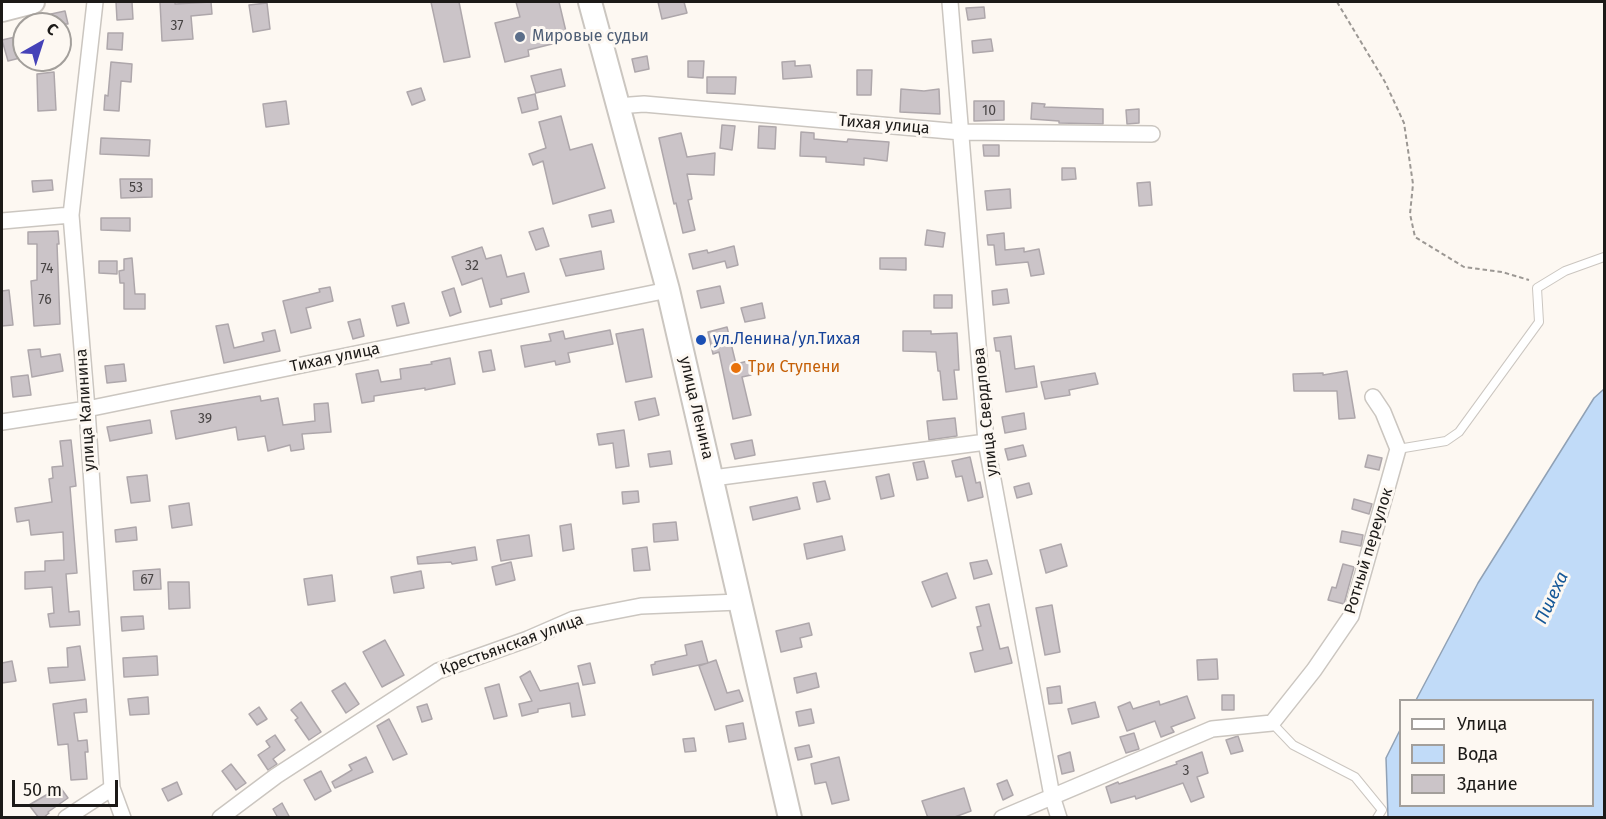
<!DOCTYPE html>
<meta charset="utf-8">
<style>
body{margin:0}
#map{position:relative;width:1606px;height:819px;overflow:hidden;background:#fdf8f2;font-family:"Fira Sans",sans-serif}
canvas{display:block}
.frame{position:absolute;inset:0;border:3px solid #1c1a18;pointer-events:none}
.legend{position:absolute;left:1399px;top:699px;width:195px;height:108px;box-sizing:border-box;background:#fdf8f2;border:2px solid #a39f9b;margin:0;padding:8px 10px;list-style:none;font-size:18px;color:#1c1a18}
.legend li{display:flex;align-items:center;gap:12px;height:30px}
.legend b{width:30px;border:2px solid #a39f9b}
.north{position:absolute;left:12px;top:12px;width:60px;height:60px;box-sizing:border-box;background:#fdf8f2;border:2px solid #a39f9b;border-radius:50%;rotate:39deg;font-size:16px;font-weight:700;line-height:24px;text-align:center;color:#1c1a18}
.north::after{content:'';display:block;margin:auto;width:21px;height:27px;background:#4542b8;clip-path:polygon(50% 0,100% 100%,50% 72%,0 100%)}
.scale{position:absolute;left:12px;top:780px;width:106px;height:27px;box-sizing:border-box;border:3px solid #1c1a18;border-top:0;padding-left:8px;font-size:18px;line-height:21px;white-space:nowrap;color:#1c1a18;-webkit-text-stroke:4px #fdf8f2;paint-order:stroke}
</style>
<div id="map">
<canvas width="1606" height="819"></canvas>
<div class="frame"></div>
<ul class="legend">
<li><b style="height:8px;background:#fff"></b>Улица</li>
<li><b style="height:16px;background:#c1dbf8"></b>Вода</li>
<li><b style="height:16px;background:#cbc4c8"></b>Здание</li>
</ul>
<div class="north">С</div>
<div class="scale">50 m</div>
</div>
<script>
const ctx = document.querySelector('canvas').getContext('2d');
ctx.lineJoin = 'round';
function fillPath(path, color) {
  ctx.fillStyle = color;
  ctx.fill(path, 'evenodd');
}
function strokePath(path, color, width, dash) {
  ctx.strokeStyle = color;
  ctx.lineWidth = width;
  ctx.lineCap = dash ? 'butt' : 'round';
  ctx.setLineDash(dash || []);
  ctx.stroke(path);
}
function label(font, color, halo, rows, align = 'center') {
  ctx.font = font + ' "Fira Sans",sans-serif';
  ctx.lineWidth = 6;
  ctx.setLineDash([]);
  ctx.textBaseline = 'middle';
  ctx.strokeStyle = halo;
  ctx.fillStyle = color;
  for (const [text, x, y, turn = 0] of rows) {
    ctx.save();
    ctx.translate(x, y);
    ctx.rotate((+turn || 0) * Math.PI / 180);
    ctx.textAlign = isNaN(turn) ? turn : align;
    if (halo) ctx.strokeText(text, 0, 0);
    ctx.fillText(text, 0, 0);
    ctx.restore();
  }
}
const water = new Path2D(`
 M1604,389V817H1388L1386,758L1400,730V806H1592V700H1416L1478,583L1594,398Z`);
fillPath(water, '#c1dbf8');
strokePath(water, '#90a1b5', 1.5);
const building = new Path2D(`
 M116,2H132L133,19L117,20Z
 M160,2H175V4L211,2L212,14L191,16L193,39L162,41Z
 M431,2H459L470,57L444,62Z
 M516,2H559L568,40L528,50L529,56L505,62L495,23L520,17Z
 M658,2H684L687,13L662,19Z
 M267,3L270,29L253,32L249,5Z
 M984,7L985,18L968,20L966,8Z
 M65,11L68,24H54L51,14Z
 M108,33H123L122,50L107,49Z
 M24,35V57L8,61L2,40Z
 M991,39L993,51L973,53L972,41Z
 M647,56L649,69L635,72L632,59Z
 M688,61H704L703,78L688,77Z
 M795,61V66L810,65L812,77L783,79L782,62Z
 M111,62L132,64L131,82L121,81L119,111L104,110L105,95L108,96Z
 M561,69L565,86L536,93L531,76Z
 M857,70H872L871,95H857Z
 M54,72L56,110L38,111L37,74Z
 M707,77H736L735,94L707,93Z
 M421,88L425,100L412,105L407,92Z
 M901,89L924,91L939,89L940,114L900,112Z
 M535,94L538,109L522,113L518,98Z
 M286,101L289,124L266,127L263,104Z
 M974,101H1004V120L974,121Z
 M1032,103L1045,104L1044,107L1103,109V124L1059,123V121L1031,119Z
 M1139,109V123L1127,124L1126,110Z
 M561,116L570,150L592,144L605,188L553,204L543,161L533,165L529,154L546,148L539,122Z
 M722,125L735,126L732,150L720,148Z
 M759,126L776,127L775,149L758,148Z
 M801,132L814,133V139L847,142L848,139L889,142L887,161L864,158V165L826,162V157L800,156Z
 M681,133L687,157L715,153L714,175L687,174L692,199L688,200L695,230L683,233L676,203L674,204L659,138Z
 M101,138L150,140L149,156L100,154Z
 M983,145H999V156H984Z
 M1062,168H1075L1076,179L1062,180Z
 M120,179H152V197L121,198Z
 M52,180L53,190L33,192L32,181Z
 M1150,182L1152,205L1139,206L1137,183Z
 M1010,189L1011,208L987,210L985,191Z
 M611,210L614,222L592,227L589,215Z
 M101,218H130V231L101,230Z
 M543,228L549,246L536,250L529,232Z
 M927,230L945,233L943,247L925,245Z
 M58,231L59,244H57L60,324L34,326L31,281L37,280V244H28V232Z
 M1004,233L1005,250L1024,248V252L1039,249L1044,274L1031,276L1028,262L996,265L994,245H988L987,235Z
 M734,246L738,265L727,268L725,261L693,269L689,254L707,250L708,253Z
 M482,247L486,259L501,255L507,277L524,273L529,292L501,299L502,304L490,307L482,278L462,285L452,257Z
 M601,251L604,269L566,276L560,259Z
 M132,258L135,294H145V309H124V283H120L119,271L124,270V259Z
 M880,258H906V270L880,269Z
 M99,261H117V274L99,273Z
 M720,286L724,303L701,308L697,291Z
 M330,287L333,301L306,308L311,328L291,333L283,301L320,292L319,289Z
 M454,288L461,312L450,316L442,292Z
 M1007,289L1009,303L993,305L992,291Z
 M9,290L13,325L2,326V291Z
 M934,295H952V308H934Z
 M404,303L409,323L397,326L392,306Z
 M762,303L765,318L745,322L741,308Z
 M360,319L364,336L353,339L348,322Z
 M228,324L234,348L264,341L262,333L275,330L280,351L224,363L216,326Z
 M727,327L736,364L748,361L751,375L742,377L751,415L733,419L719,352L713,354L708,332Z
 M643,329L652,377L626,382L616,334Z
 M610,330L613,344L568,353L570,362L556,365L555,361L525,367L521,346L551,341L549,334L563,331L565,339Z
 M903,331H931V334L957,333L959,370H954L957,399L943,400L940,371H938L936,352L903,351Z
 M1011,336L1015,369L1034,366L1037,387L1006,392L1000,351H996L994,338Z
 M40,349L41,357L60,354L63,371L32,377L28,350Z
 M491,350L495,370L483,372L479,352Z
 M450,358L455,384L425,390V388L374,396V401L362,403L356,374L378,370L381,382L401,379L400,369L432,364L431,362Z
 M124,364L126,381L107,383L105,366Z
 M1347,371L1355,418L1339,419L1337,391H1294L1293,374L1323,373V375Z
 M1095,373L1098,384L1069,390L1070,395L1045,399L1041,382Z
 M28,375L31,395L13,397L11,377Z
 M260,396L261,401L278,398L283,425L315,421L314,404L328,403L331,432L302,434L304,449L291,451L290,445L268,451L265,436L238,440L236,427L176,439L171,411Z
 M655,398L659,415L639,420L635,402Z
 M1024,413L1026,429L1005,433L1002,417Z
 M955,418L957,436L929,440L927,421Z
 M150,420L152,433L110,441L107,427Z
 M624,430L629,466L616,468L613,443L599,445L597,434Z
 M71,440L76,486L70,487L77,573L66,574L69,612L79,611L80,625L50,627L48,614L54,613L52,587L25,589V572L45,571V561L64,560L63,532L31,535L29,520L17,522L15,508L52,502L49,479L53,478L52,467L63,466L60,441Z
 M752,440L755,455L735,459L731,444Z
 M1023,445L1026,456L1008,460L1005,449Z
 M670,451L672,464L650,467L648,454Z
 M1368,455L1382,458L1379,470L1365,467Z
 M970,457L976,483L980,482L983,497L968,501L962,476L956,477L952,461Z
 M924,461L928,478L917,480L913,463Z
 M889,474L894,496L881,499L876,477Z
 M147,475L150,501L131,503L127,477Z
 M825,481L830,499L817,502L813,483Z
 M1029,483L1032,494L1017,498L1014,487Z
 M638,491L639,502L623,504L622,492Z
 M797,497L800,509L753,520L750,507Z
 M1354,499L1372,504L1369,514L1352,509Z
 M189,503L192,525L172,528L169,506Z
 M676,522L678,540L654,542L653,524Z
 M571,524L574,549L563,551L560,526Z
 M136,527L137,540L116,542L115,530Z
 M1342,531L1363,535L1361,546L1340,542Z
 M529,535L532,556L501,561L497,540Z
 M842,536L845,550L807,559L804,544Z
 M1061,544L1067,566L1046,573L1040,550Z
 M475,547L477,560L452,564L451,562L418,564L417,557Z
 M647,547L650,570L634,571L632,549Z
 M987,560L992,574L974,579L970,563Z
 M511,562L515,580L496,585L492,567Z
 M1343,564L1354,567L1344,604L1328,600L1332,587L1336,588Z
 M160,569L161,589L134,590L133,571Z
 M421,571L424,588L394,593L391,577Z
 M947,573L956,598L932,607L922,582Z
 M332,575L335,601L308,605L304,579Z
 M168,582H189L190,608L169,609Z
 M989,604L1000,649L1008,647L1012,663L975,672L970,653L983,650L977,627L981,626L976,607Z
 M1052,605L1060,652L1045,655L1036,608Z
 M143,616L144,629L122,631L121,617Z
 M809,623L812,635L800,638L802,647L781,652L776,631Z
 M385,640L404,675L382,687L363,652Z
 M702,641L708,663L653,675L651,665L655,664V662L687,655L685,645Z
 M80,646L85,680L50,683L48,668L68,667L67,648Z
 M157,656L158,675L124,677L123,658Z
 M1217,659L1218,679L1198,680L1197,660Z
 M716,660L727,693L739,690L743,701L715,710L699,666Z
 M12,661L16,681L2,683V663Z
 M590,663L595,683L583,685L578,666Z
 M530,671L540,691L578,683L585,715L572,717L570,703L538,709V712L522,716L519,704L532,701L520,677Z
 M816,673L819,687L797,693L794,678Z
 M345,683L359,704L346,713L332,691Z
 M499,684L507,716L494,719L485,688Z
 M1060,686L1062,703L1049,704L1047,688Z
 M1222,695H1234V710H1222Z
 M1187,696L1195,718L1171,727L1174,732L1161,737L1155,721L1127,731L1118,707L1130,702L1133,709L1159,701L1160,705Z
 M148,697L149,714L130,715L128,699Z
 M86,699L87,712L74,713L78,741L87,740L88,752H85L87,779L71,780L68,744L58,745L53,704Z
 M301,702L321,732L309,740L295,720L298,718L291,710Z
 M1095,702L1099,717L1072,724L1068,709Z
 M427,704L432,719L422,722L417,707Z
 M259,707L267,719L257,725L249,714Z
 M811,709L814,723L799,726L796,712Z
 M389,719L407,754L393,760L377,726Z
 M743,723L746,739L729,742L726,726Z
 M1134,733L1139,749L1126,753L1120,737Z
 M275,735L285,750L273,759L277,764L268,770L258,755L270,747L266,741Z
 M1238,736L1243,751L1231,754L1226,740Z
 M694,738L696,751L685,752L683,739Z
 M809,745L812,757L798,760L795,748Z
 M1070,752L1074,771L1062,774L1058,756Z
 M1202,752L1208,773L1197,777L1204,797L1191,802L1183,783L1136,799L1135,796L1111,803L1106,787L1118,782L1119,784L1177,764L1176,762Z
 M366,757L373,772L335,788L332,782L352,770L349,765Z
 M839,757L849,800L832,804L826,782L815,784L811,764Z
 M231,764L246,783L236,790L222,771Z
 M321,771L331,791L315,800L304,780Z
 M1007,780L1013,795L1003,800L997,784Z
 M177,782L182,794L168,801L162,789Z
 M60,787L68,798L48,812L49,813L43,818H39L29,805Z
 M964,788L971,811L952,818H928L922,801Z
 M282,803L290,818H278L273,809Z`);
fillPath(building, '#cbc4c8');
strokePath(building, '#aea7ab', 1.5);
const lane = new Path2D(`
 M1398,449L1446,441L1459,432L1539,322L1537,288L1565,271L1604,257
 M1272,723L1293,745L1355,777L1382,810L1377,818`);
const street = new Path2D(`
 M95,2L71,215L87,409L112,788L123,818
 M950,2L986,442L1052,796L1059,818
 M617,106L644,104L961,132L1152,134
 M2,221L71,215
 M2,422L87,409L668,290
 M713,478L986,442
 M66,818L112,788
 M220,818L276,776L438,671L528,639L574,619L641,606L739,602
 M1002,818L1212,729L1272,723L1314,670L1351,616L1398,449L1383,412L1373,397`);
const secondary = new Path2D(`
 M590,2L668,290L790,818
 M2,10L33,2`);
strokePath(lane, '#cbc6c0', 10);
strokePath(street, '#cbc6c0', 18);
strokePath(secondary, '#cbc6c0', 26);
strokePath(new Path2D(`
 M1337,2L1385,82L1404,123L1413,184L1410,214L1415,237L1464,267L1502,272L1529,280`), '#9c9894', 2, [4.5, 3]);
strokePath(lane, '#fff', 8);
strokePath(street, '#fff', 15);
strokePath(secondary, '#fff', 22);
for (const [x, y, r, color] of [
 [520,37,6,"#5c6f8a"],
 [701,340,6,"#1a4fb4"],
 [736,368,6,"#e8710a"]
]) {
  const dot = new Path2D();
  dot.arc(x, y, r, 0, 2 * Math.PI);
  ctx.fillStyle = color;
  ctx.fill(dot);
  strokePath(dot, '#fdf8f2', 2);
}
label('14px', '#484444', null, [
 ["37",177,26],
 ["10",989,111],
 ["53",136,188],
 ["32",472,266],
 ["74",47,269],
 ["76",45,300],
 ["39",205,419],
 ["67",147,580],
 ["3",1186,771]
]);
label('16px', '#4e5e75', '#fdf8f2', [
 ["Мировые судьи",532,37]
], 'left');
label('16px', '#1c1a18', '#fdf8f2', [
 ["Тихая улица",884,125,5],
 ["Тихая улица",335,358,-12],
 ["улица Ленина",696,408,77],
 ["улица Калинина",86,410,-94],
 ["улица Свердлова",986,412,-96],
 ["Ротный переулок",1369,551,-73],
 ["Крестьянская улица",512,645,-20]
]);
label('16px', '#164399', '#fdf8f2', [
 ["ул.Ленина/ул.Тихая",713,340]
], 'left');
label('16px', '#c56008', '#fdf8f2', [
 ["Три Ступени",748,368]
], 'left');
label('italic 18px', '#155898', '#fdf8f2', [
 ["Пшеха",1552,598,-65]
]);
</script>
